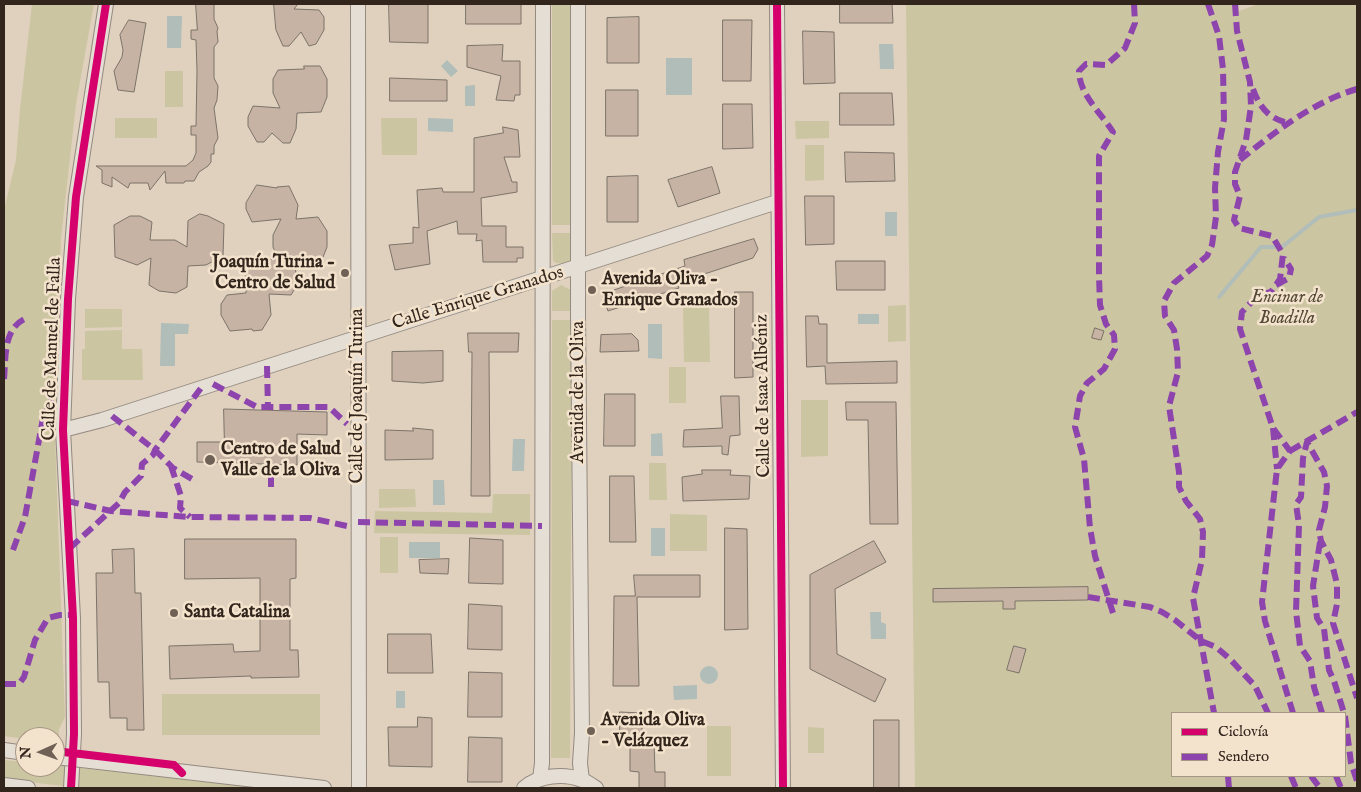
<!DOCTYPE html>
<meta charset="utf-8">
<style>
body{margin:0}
#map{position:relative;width:1361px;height:792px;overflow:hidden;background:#dfd1be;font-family:"IM FELL English",serif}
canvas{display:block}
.frame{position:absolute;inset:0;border:5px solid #32251c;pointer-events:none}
.legend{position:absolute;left:1171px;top:712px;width:175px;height:65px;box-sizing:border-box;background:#f3e2cc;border:1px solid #a69686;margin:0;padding:6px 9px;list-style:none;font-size:15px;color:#32251c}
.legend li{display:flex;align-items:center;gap:10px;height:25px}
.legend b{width:25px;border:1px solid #a69686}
.north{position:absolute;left:15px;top:727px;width:50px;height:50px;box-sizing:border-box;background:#f3e2cc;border:1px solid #a69686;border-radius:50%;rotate:268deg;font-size:14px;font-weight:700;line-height:20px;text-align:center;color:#32251c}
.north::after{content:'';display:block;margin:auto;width:18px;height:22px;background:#6f6155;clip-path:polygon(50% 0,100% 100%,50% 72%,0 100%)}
</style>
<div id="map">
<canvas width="1361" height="792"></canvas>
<div class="frame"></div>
<ul class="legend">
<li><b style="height:6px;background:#d6006c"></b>Ciclovía</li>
<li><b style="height:6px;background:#8e44ad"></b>Sendero</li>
</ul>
<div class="north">N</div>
</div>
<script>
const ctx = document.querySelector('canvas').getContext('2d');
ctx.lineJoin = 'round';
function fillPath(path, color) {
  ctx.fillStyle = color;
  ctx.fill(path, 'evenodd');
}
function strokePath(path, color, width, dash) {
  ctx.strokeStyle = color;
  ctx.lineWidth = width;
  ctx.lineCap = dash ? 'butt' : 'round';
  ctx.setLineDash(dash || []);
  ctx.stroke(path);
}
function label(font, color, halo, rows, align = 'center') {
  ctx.font = font + ' "IM FELL English",serif';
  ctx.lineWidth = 5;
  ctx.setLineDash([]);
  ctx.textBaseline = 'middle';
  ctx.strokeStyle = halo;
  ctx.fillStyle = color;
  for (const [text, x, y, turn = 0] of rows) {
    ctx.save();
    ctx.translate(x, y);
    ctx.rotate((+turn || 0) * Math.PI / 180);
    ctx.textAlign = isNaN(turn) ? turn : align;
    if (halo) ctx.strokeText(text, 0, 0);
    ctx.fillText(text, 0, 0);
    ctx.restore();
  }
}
fillPath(new Path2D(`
 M32,4H94L76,104L61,238L55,377L54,409L65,717L59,729V744L55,743V737H25V739L4,736V210L16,160L20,109Z
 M552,4H572V225H552Z
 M906,4H1239V11L1259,4H1357V788H915ZM1172,713H1345V776H1172Z
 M165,71H183V107H165Z
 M115,118H157V138H115Z
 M381,118H417V155H382Z
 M795,121H829V138L796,139Z
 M805,145H824V180L805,181Z
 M552,233H572V260C567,264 559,265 553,261Z
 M561,285L571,290V311H552V291Z
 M709,304L710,362H684L683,305Z
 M906,305V341L888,342V306Z
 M85,309H122V327L85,328Z
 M552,320H572L570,758H551Z
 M122,330V349H142L143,380H82V349H85V331Z
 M669,367H686V403H669Z
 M801,400H828V456L801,457Z
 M666,463L667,500H649V463Z
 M379,489H415L416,507L379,508Z
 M493,494H530V535L374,533L375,511L492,513Z
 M670,514L707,515V551H670Z
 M380,537H398V573H380Z
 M162,694H320V735H162Z
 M707,726H731V776H707Z
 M808,727L824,728V753H808Z
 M4,760L25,762V767H55V765L256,788H79L4,779Z`), '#ccc5a1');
fillPath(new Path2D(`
 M167,16H182L181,48H167Z
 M879,44H893L894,69H880Z
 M666,58H692V95H666Z
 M447,60L458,71L451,77L441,66Z
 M475,85V106H465V86Z
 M428,118L453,119V132L428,131Z
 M885,212H897V236H885Z
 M858,314H879V324H858Z
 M161,323L189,324L188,334H175V366H160Z
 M648,324H662V359L648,358Z
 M662,433L663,456H651V434Z
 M513,439H525L524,471H512Z
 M433,480H444L445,505H433Z
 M651,528H665V556H651Z
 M409,542H440V558H409Z
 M870,612H881V622L886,624V639H871Z
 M700 675a9 9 0 1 1 18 0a9 9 0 1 1-18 0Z
 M697,685V699L674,700L673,686Z
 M396,691H405V708H396Z`), '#b1bdb8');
strokePath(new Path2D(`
 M1219,297L1261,247H1282L1319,217L1357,210`), '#b1bdb8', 4);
const building = new Path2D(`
 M196,4H214V19L218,28L217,31L218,42L214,47V78L218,86L217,100L214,108L218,138L214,146V154H211V162L208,166L199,172L194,181H185L184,183H166L165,171L150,190L148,183H130L128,188L112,177V187L102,183V170L96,166H186L193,160L196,153V135H191V126H196L197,71L196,40L191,39V30H197Z
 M274,4H298L294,9L319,10L324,17V30L316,44L309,46L301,32L289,46H283L276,30Z
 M389,4H428V43L390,42Z
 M466,4H521V24H466Z
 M840,4H892L893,23H840Z
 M639,17V63H607V18Z
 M129,20L146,23L134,92L118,90L114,71L122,57L123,50L120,35Z
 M723,20H752L751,81H723Z
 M803,31L834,32L835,83L804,84Z
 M503,45L502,61H520V95H515L514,101L496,100L501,76L467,67V46Z
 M304,66H320L327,79V97L321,112L297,113L296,129L290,143H283L272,133L264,142H257L248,126V117L253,106L280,108L273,93V79L278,70L304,69Z
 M390,78L447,80V101H390Z
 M606,90H638V136H606Z
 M840,93H892L894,125H840Z
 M723,104H752L753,148L723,149Z
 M503,127L518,130L520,157H504L512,182H517V192L481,198L482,226H506V247H523V258H517V262H483L482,240L476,241L477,234H458L457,221L427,231L430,264L395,270L389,245L413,243V227L419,228L417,190L442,188L443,192H474V138L503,133Z
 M845,152L894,153L895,181L846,182Z
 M712,167L720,193L678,207L668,180Z
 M638,176V222H607V177Z
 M257,185L277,188V187L289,186L298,205L296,219L318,217L327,231V247L321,262L295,264L297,285L291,295L269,294L271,315L262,330L253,331L252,329L230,331L221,315V304L227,295L246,293V270L253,258L279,260L273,247V235L281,219L252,222L246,209V203Z
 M805,196H834V244L806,245Z
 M200,214L208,216L224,224L223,256L206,265L188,266L187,287L176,293L159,291L149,285L151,258L137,265L115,257L114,225L130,216H140L152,222L150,240H175L187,247L188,221Z
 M754,239L758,249L753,258L677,283L679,288L608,311L602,294L685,266L684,260Z
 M836,261H885V290H837Z
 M735,292H753V377L735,378Z
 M806,316H818L819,324H827V363L897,361V383L826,384L825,366L807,367Z
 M1095,328L1104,331L1101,340L1092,338Z
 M468,333H519L518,352H489L490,496H471L472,352H469Z
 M632,334L638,340L639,351L600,352L601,335Z
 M443,351V381L423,383L392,381V352Z
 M605,394H635V446H604Z
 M721,396H739L740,435L730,436L728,455L722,454V446L683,447L684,430L722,428Z
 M846,402H896L898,524H870L868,420H847Z
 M224,409L327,412V435L297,434V465L197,462V442H224Z
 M413,428L433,430V459L385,460V430L413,431Z
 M702,470H731L730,475L750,476L749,499L683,501L682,477L702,474Z
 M610,476H634L636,542H610Z
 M725,528L747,529L748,629L725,630Z
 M470,538L503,540V584L469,583Z
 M185,539H296V578L290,579V650H298L299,677L251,678V676L170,679L169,646L233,644L234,652L260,651V578L185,579Z
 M874,541L886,562L835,589L837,654L886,679L875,702L810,669V575Z
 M134,549L135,593H141L144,730H127V718H110L109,682H98L96,573H113L112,550Z
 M449,559L448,574L420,573L419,560Z
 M634,575H700V597H637L639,686H613L614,596H635Z
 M1088,587V600L1015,601V609H1003V601L933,602V589Z
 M469,604L502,606V650L468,649Z
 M388,634H431L433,673H388Z
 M1014,646L1026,649L1019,673L1007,670Z
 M469,672L502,673V717H468Z
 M620,712L642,713V742H654L655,772H665V788H639V772L630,771V743L620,742Z
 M418,717L432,718V767L389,766L388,727H417Z
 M874,720H899V788H874Z
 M469,737L502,738V782H468Z`);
fillPath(building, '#c7b3a4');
strokePath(building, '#7c7369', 1);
const street = new Path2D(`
 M358,4L359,788
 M578,4V315L582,733L580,763L582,780
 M777,4L783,788
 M63,430L102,420L777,202
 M4,750L25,753
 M99,762L324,788
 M540,779L542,763L543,4
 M4,785L28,788
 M71,788L74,734L73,618L63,430L68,299L76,197L106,4
 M524,788C539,775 564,773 582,780C587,781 592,786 596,788`);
strokePath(street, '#948a7f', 16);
strokePath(street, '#e5ded5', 14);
const streetBridge = new Path2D(`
 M55,757L99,762`);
strokePath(streetBridge, '#948a7f', 16, []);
strokePath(streetBridge, '#e5ded5', 14);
strokePath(new Path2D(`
 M1208,4L1219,36L1223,69L1224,119L1218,152L1215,188L1216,217L1212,245L1207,256L1174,283L1164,301L1165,316L1174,330L1177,349L1178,372L1169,406L1179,472V487L1186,501L1200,519L1203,532L1202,560L1193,598L1214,713
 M1235,4L1237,31L1250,82L1251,106L1246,140L1235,172V184L1240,196L1234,220L1239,228L1272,236L1283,254L1280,279L1271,292L1258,295L1242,312L1240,329L1273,428L1290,451L1277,469L1262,602L1265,621L1293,713
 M1253,89C1260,108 1269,119 1289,123
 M1240,160C1276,131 1313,102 1357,89
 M1276,285L1289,278L1291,269L1284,258
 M267,366L268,410
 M4,379C6,357 3,327 27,318
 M213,384L257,407H329L347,424
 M112,416L155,450L173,468L197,482
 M1273,428L1277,469
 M1290,451L1357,412
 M171,466L181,496L180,508L190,517
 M271,487V464
 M67,501L111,511L190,517L310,518L347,526
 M358,522L542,526
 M1320,542L1313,586L1317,618L1324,629L1329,670L1334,681L1344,713
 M70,548L119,503L125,492L141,476L142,464L153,455L155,450L201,388
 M13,550L25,517L43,418L55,392
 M1088,597L1150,607L1162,612L1175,620L1201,641L1216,647L1230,659L1255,686L1268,713
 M1113,613L1095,556L1090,528L1084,459L1075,427L1080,396L1087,383L1104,369L1115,349L1114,335L1106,324L1100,305L1099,276V156L1113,132C1101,113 1079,94 1079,71L1086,64L1106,65L1125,48L1135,23L1134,4
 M4,684H19L24,677L35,640L48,618L60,615H73
 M1322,713L1314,687L1310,661L1300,646L1296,611L1299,525L1296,504L1301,497L1303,458L1307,442L1324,472L1327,486L1325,507L1319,530L1321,541L1331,560L1337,584V604L1333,623L1357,698
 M1345,716L1351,763L1357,781
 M1228,776L1229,788
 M1291,776L1296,788
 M1311,776L1320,788
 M1336,776L1341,788`), '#8e44ad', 6, [12, 6]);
strokePath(new Path2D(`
 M777,4L783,788
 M55,751L174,765L182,773
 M71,788L74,734L73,618L63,430L68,299L76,197L106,4`), '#d6006c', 8);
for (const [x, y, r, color] of [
 [345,273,5,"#6f6155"],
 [592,290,5,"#6f6155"],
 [210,460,6,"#6f6155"],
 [174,613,5,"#6f6155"],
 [591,731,5,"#6f6155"]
]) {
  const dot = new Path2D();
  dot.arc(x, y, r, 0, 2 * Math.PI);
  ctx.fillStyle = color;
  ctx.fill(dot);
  strokePath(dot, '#f3e2cc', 2);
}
label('bold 18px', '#32251c', '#f3e2cc', [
 ["Joaquín Turina -",335,263,"right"],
 ["Centro de Salud",335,284,"right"],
 ["Avenida Oliva -",602,280],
 ["Enrique Granados",602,301],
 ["Centro de Salud",221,450],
 ["Valle de la Oliva",221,471],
 ["Santa Catalina",184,613],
 ["Avenida Oliva",601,721],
 ["- Velázquez",601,742]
], 'left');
label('italic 18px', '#544a37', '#f3e2cc', [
 ["Encinar de",1287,298],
 ["Boadilla",1287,319]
]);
label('18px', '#32251c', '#f3e2cc', [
 ["Calle Enrique Granados",478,299,-17],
 ["Calle de Manuel de Falla",53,349,-88],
 ["Avenida de la Oliva",579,392,-90],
 ["Calle de Joaquín Turina",358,396,-90],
 ["Calle de Isaac Albéniz",764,396,-91]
]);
</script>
